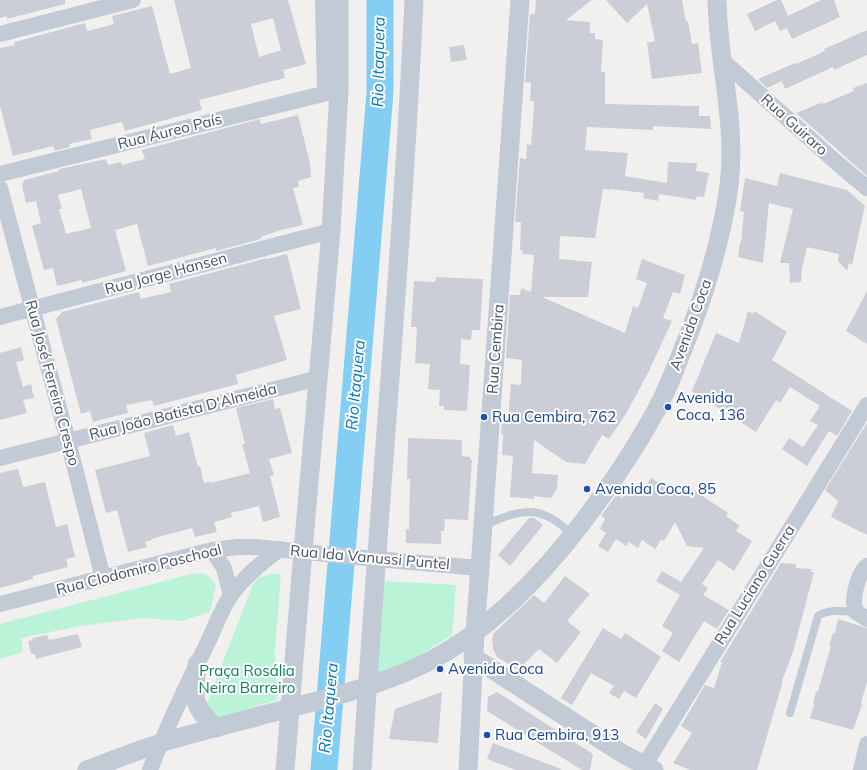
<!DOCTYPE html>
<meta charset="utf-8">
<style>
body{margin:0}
canvas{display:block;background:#f2f0ef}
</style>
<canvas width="867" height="770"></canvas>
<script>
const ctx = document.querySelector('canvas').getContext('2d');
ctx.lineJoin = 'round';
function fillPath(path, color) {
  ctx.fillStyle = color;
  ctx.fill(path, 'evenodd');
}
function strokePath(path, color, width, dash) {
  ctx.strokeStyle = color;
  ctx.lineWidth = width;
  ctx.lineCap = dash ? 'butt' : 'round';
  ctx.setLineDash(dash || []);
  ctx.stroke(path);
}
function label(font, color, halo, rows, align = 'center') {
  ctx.font = font + ' Mulish,sans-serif';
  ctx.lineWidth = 4;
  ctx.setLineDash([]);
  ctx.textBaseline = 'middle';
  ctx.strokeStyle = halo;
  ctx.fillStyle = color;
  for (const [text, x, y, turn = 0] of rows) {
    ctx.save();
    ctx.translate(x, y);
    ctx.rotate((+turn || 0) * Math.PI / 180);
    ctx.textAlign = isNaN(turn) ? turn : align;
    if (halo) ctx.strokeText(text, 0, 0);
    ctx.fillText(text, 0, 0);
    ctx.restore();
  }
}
fillPath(new Path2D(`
 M201,573L210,577L216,585L210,612L181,621L143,618L80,626L21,638L23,652L0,659V624L191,574Z
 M272,574H281L275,649L277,700L218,718L206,706L253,584L258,578Z
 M383,581L456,585L452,635L414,659L377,676Z`), '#bbf3d8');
strokePath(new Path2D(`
 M324,770L380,92V0`), '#84cef4', 27);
fillPath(new Path2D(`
 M0,0H65V4L7,19V16L0,18Z
 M174,0H288L306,64L283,70L285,78L199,100L202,110L125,131L122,122L90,130L92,139L69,144L70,147L55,151L53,146L13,156L0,106V48L15,45L14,42L85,23L87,31L114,24L112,16L152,6L170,74L191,68ZM273,18L281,50L259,57L251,24Z
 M536,0H592L566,20L590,22V33H595V39L603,40L601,72H605V104L699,106V116H710L711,129L653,126V130L587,127L585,150L628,153L625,176L667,183L668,162L697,163L696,171L709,173L704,197L697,196L696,200L659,194L658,201L643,198L644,193L611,189L610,190L603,189L595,238L560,236L559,259L592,262L588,297H542L625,333L633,306L638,308L647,283L636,279L642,259L685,275L680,294L673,292L663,318L672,321L649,371L626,414L609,439L602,435L585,464L566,462L534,440L532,473L558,475L557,489L551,498L534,496V499L510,497L513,456L502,455L503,434H501L502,422H508L511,384L521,385L522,360L506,358L510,295H520L521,288L531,292L534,255L522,254L523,250H520L521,222H515L520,158L526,159L527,144L531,145L533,121L534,101H530L531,83L525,82L530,14H535Z
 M606,0H682L686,21H688L692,44L698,43L702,73L652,79L647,43L655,41L647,4L627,23Z
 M777,0H781L788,16L821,0H834L840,17L792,39L787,28L780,31L775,21L755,31L747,14Z
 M867,30V55L834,70L833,67L785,89L782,81L767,88L758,79L795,63L796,64L825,51L824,49Z
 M464,45L467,60L451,62L449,47Z
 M867,83V176L796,113L823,102V104L854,91L853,88Z
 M298,115L310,163L311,177L298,181L299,187L293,188L303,225L281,230L261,237V239L216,251V248L148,266L137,224L115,230L126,271L82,283V280L57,286L53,268L44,270L32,226L41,223L36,201L26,203L22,186L24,180L59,171V169L106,159L108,165L121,162L122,165L145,159L142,150L260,119L261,124ZM81,189L91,228L66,234L59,209H62L58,195Z
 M780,173L847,190L865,206L852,265L849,263L847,271L838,261L839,254L807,247L802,269L801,282L790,283L789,263H780L793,209L769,203L763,263L738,257L740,242L741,243L744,212L740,211L745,178L777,186Z
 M287,254L301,309L274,316L287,360L236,375L238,384L154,406L152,400L126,405L128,413L108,418L93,422L90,411L81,414L56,319L62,312L139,292L141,299L171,292L169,284L267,258V259Z
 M436,277L483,279L480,330H472L471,340L461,339L460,364L470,365L467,411L444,410V406H439L440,390L428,389L430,364L415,363L417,327H411L414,281L435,282Z
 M867,291V344L846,331Z
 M748,311L753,314L754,311L787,332L772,360L852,411L837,436L829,431L807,466L782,449L789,438L803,447L818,425L810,421L820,406L790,387L780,403L776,400L756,432L692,391L716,333L739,343Z
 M21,347L24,360L16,362L23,387L31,384L34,398L23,400L27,413L0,420V353Z
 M273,399L275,409L280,408L292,453L269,459L274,475L270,476L280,517L263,522L259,506L231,513L232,517L214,522L217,532L195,537L192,528L151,539L152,540L145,542L147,547L128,552L117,510L106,513L95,470L150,456L144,433L173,425L176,436L189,432L198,467L200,466L204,483L210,482V483L250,473L242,444H245L236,408Z
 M867,423V535L831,517L838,501L825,490Z
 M408,438L462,440V456L470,457V459L472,460L468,520L445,519L444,531H441V544L406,543V529L409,530L410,479H407Z
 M18,469L23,487L45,482L56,527L67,524L75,557L66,559L68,567L33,576V579L0,588V473Z
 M651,478L679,496L686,485L728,513L726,516L740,526L736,531L752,541L734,571L718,560L702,584L708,588L703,595L729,610L717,629L704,621L679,662L662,651L673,633L662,626L680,595L656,581L662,571L681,582L704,548L687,546L675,522L664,541L661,540L655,549L642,540L638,548L629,542L626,546L616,539L608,552L598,546L606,533L600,529L605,519L601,516L617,494L622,498L630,486L638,492L641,487L644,489Z
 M529,518H534L543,525L510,566L498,555Z
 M781,563L796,564V568L812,569L811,572H814L793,652L782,681H783L757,770H690L673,763L692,733L681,726L705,685L714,688L722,662H720Z
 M565,576L590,594L567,621L581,632L557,663L539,649L518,670L497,657L493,649L492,639L494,633L534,595L544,603Z
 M838,619L867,628V682L861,703L862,705L853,730L810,718L814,705L813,703L816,692L818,691L831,646L829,645L833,633H835Z
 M603,628L621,639L625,633L661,657L636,698L624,691L619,699L609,693L614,686L591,673L572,705L561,698Z
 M78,634L82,647L36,659L35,654H31L28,641L33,640L32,638L47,635L49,640Z
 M442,692L438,743L389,739L395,709Z
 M497,692L593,754L590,770H582L487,711L488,697Z
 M655,703L663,709L646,739L636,732Z
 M493,743L561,769L560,770H516L487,759Z`), '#cbced6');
strokePath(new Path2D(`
 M484,525C522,509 541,503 572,535
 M790,713L818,616C828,609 843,611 856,612`), '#c2cad6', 8);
strokePath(new Path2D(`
 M323,0L325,93
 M0,34L133,0
 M722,60L837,163L867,188
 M0,174L339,90
 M0,188L68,441L103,578
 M0,317L331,231
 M0,458L319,378
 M212,550L224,568L231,596
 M867,566C859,571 854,593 854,602C854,606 855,609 856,612L867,619
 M0,604L212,550L238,547H254L376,559L480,568
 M644,766L867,405
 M150,770C167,726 187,684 208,642C215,627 222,608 231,595C244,577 262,562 280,549
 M861,770L867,744`), '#c2cad6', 16);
strokePath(new Path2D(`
 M473,657L623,754L654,770
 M197,664C194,697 190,704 216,728
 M87,770C111,761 136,751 161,743C193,733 227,725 259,716C310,703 362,691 411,670C472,644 526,592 567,542C599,502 628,461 653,416C664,397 673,375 681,354C703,300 721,244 729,186C737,123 718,62 717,0
 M285,770L303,551L331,231L339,90V0
 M362,770C378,513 402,257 414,0
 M468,770L475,632L480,568L520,0`), '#c2cad6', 19);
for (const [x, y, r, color] of [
 [668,407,4,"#1a4fb4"],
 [484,417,4,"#1a4fb4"],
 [587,489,4,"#1a4fb4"],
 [440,669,4,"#1a4fb4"],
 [487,735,4,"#1a4fb4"]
]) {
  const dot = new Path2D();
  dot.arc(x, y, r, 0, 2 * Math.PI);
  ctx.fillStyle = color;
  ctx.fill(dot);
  strokePath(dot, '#fff', 1.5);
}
label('15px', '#46505f', '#fff', [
 ["Rua Guiraro",794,125,42],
 ["Rua Áureo País",170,132,-14],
 ["Rua Jorge Hansen",166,274,-15],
 ["Avenida Coca",691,325,-70],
 ["Rua Cembira",496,349,-86],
 ["Rua José Ferreira Crespo",52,383,75],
 ["Rua João Batista D'Almeida",183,412,-14],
 ["Rua Ida Vanussi Puntel",370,558,5],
 ["Rua Clodomiro Paschoal",139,570,-14],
 ["Rua Luciano Guerra",755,585,-58]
]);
label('15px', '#164399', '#fff', [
 ["Avenida",676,398],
 ["Coca, 136",676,415],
 ["Rua Cembira, 762",492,417],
 ["Avenida Coca, 85",595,489],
 ["Avenida Coca",448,669],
 ["Rua Cembira, 913",495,735]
], 'left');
label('15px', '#0f8257', '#fff', [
 ["Praça Rosália",247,671],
 ["Neira Barreiro",247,688]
]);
label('italic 16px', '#0079b8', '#fff', [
 ["Rio Itaquera",379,62,-89],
 ["Rio Itaquera",356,385,-85],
 ["Rio Itaquera",329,708,-85]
]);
</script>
